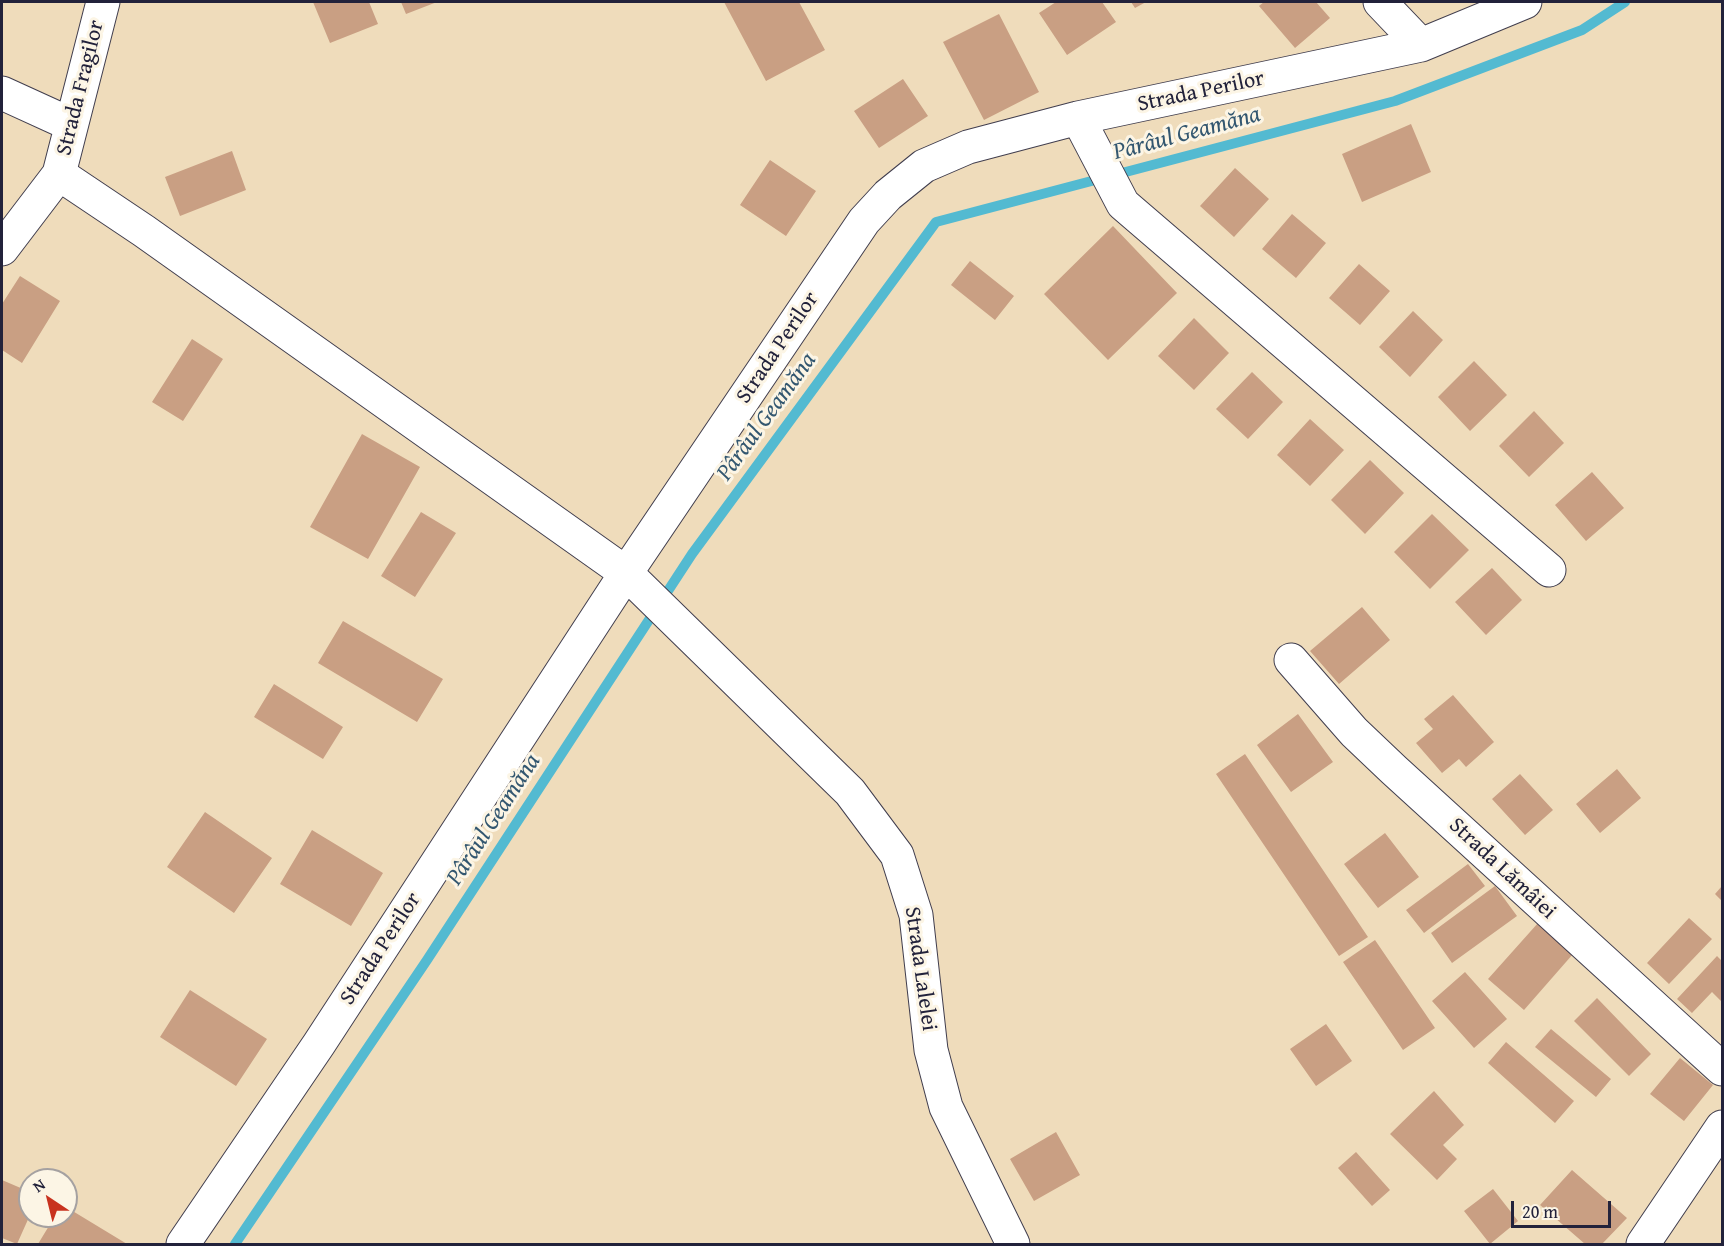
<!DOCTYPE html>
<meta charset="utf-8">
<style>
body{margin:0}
#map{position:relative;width:1724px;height:1246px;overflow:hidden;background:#efdcbb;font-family:"Gentium Book Plus",serif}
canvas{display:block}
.frame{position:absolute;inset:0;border:3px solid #22223b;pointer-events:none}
.north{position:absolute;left:18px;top:1168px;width:60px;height:60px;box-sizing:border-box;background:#fcf5e5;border:2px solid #a5a1a1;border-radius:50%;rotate:325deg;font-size:16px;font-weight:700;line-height:24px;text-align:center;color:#22223b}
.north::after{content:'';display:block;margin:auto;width:21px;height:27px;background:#c8321e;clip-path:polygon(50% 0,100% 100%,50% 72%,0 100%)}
.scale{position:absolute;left:1511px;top:1201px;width:100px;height:27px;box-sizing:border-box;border:3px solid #22223b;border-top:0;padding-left:8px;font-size:18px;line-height:21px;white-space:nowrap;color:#22223b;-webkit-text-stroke:4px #fcf5e5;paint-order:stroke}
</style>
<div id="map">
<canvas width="1724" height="1246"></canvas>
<div class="frame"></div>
<div class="north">N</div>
<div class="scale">20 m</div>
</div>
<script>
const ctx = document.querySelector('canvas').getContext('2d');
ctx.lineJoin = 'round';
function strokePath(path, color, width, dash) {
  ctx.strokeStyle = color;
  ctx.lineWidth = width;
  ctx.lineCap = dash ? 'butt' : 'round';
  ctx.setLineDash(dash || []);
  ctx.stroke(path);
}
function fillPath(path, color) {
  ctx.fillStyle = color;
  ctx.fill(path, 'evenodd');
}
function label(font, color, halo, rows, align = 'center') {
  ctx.font = font + ' "Gentium Book Plus",serif';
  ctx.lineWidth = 6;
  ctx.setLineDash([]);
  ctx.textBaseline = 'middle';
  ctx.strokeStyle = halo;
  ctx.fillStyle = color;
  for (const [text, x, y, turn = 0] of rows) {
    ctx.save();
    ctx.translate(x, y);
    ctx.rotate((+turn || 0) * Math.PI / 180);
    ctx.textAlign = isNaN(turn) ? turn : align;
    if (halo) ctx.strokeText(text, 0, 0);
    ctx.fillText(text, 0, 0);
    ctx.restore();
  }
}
strokePath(new Path2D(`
 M235,1244L427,960L692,554L936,222L1395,101L1582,30L1625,2`), '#53bad1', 10);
fillPath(new Path2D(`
 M313,2H369L378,24L330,43Z
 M401,2H437L406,14Z
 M724,2H799L825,50L766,81Z
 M1056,2H1102L1116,22L1067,55L1039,13Z
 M1131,2H1146L1135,8Z
 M1264,2H1316L1330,18L1295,48L1259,6Z
 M999,14L1039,92L984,120L943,42Z
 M903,79L928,116L879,148L854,111Z
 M1411,124L1431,172L1362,202L1342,154Z
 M232,151L246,190L180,216L165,177Z
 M770,160L816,191L786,236L740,205Z
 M1235,168L1269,199L1234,237L1200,206Z
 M1292,214L1326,243L1296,278L1262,249Z
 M1113,226L1177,293L1108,360L1044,294Z
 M970,261L1014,296L995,320L951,285Z
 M1359,264L1390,291L1360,325L1329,298Z
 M20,276L60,301L22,363L2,350V304Z
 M1413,311L1443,340L1410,377L1379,347Z
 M1194,318L1229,353L1194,390L1158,356Z
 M192,339L223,359L183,421L152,402Z
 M1474,361L1507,395L1470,431L1438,397Z
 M1252,372L1283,402L1248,439L1216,409Z
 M1534,411L1564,443L1529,477L1499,446Z
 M1310,419L1344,450L1310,486L1277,455Z
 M362,434L420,467L368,559L310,527Z
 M1370,460L1404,493L1365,534L1331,500Z
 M1592,472L1624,508L1586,541L1555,505Z
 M421,512L456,533L415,597L381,576Z
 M1432,514L1469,550L1430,589L1394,552Z
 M1492,568L1522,600L1486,635L1455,602Z
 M1362,607L1390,640L1339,684L1310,651Z
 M343,621L443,679L417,722L318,663Z
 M274,684L343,727L323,759L254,717Z
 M1453,695L1494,742L1466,767L1459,759L1442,773L1416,743L1433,729L1424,719Z
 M1298,714L1333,762L1291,792L1257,745Z
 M1245,754L1368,937L1339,956L1216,774Z
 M1617,769L1641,798L1600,833L1576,804Z
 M1520,774L1553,810L1525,835L1492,799Z
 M205,812L272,858L234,913L167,867Z
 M312,830L383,873L351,926L280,884Z
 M1385,833L1419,877L1378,908L1344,864Z
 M1468,864L1485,886L1424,933L1406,910Z
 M1495,886L1517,916L1452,963L1431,933Z
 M1722,886V901L1715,894Z
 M1689,918L1712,939L1669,984L1647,963Z
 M1538,923L1573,954L1524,1010L1488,979Z
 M1375,940L1435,1028L1403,1050L1343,962Z
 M1717,956L1722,961V1002L1712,992L1692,1013L1677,999Z
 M1465,972L1507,1019L1474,1048L1432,1001Z
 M190,990L267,1039L236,1086L160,1037Z
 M1597,998L1651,1054L1629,1076L1574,1021Z
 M1326,1024L1352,1061L1316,1086L1290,1049Z
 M1551,1029L1611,1079L1596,1097L1535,1047Z
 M1506,1042L1574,1101L1555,1123L1488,1063Z
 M1680,1058L1713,1085L1684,1121L1650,1094Z
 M1434,1091L1464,1125L1443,1145L1457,1159L1437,1180L1390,1134Z
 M1056,1132L1080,1175L1034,1201L1010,1159Z
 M1356,1152L1390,1190L1372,1206L1338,1168Z
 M1572,1170L1627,1218L1602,1244H1585L1540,1205Z
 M2,1180L30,1192V1215L17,1244L2,1238Z
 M1493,1189L1518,1221L1490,1244L1464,1211Z
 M66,1207L127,1244H38L55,1216H66Z`), '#c99f83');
const street = new Path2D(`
 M1380,2L1421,45
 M2,93L70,124
 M1078,118L1123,204L1549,570
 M59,174L144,231L626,573L850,792L897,855L916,915L931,1050L946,1107L1013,1244
 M2,249L59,174L103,2
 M1291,660L1354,732L1394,770L1722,1069
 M183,1244L319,1044L626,573L864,221L888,195L924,166L968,147L1078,118L1421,45L1525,2
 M1643,1244L1722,1127`);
strokePath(street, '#413e4e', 35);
strokePath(street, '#fff', 33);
label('22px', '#22223b', '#fcf5e5', [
 ["Strada Fragilor",81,88,-76],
 ["Strada Perilor",1201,92,-12],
 ["Strada Perilor",778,348,-56],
 ["Strada Lămâiei",1502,869,43],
 ["Strada Perilor",381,949,-57],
 ["Strada Lalelei",920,969,82]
]);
label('italic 24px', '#335770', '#fcf5e5', [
 ["Pârâul Geamăna",1187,134,-15],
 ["Pârâul Geamăna",767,417,-54],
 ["Pârâul Geamăna",494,820,-57]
]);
</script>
